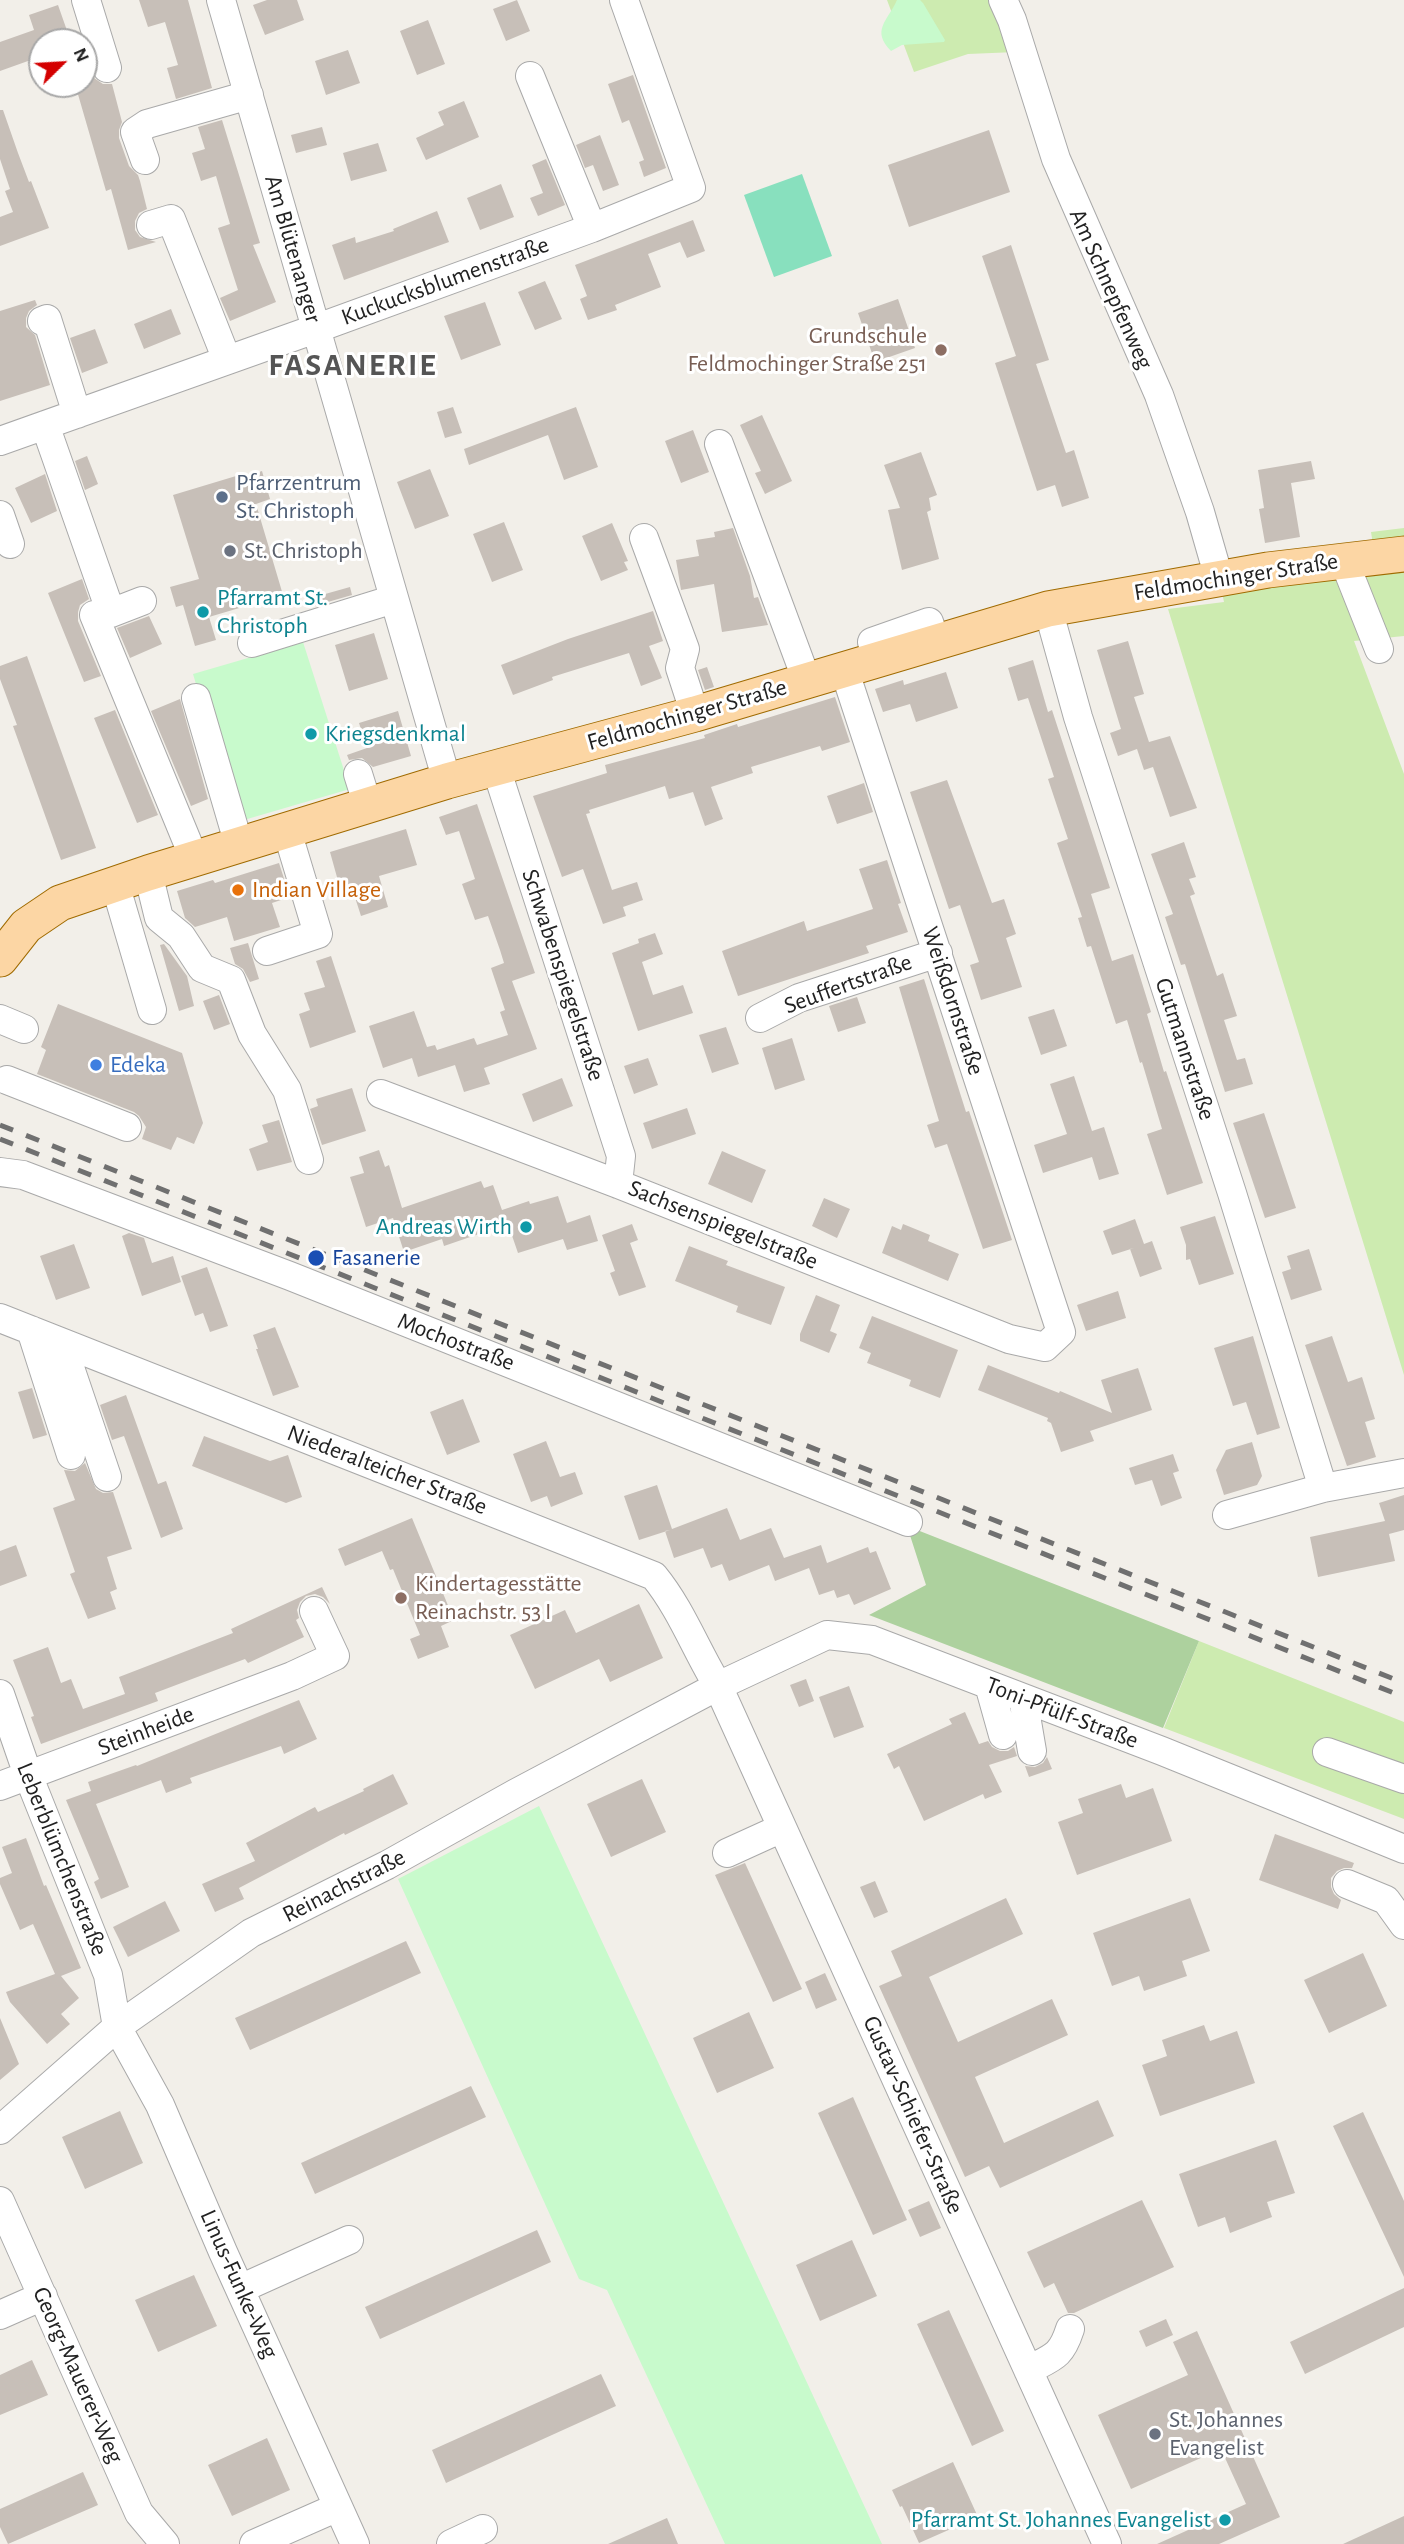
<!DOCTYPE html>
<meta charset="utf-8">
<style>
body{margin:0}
#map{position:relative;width:1404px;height:2544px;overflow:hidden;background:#f2efe9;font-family:"Alegreya Sans",sans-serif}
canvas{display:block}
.north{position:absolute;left:28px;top:28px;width:70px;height:70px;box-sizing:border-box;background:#fff;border:2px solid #a7a7a7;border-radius:50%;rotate:66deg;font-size:19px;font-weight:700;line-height:28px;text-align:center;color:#222}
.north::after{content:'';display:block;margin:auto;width:24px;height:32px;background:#d40000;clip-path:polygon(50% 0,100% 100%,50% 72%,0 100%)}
</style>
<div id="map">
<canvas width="1404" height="2544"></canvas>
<div class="north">N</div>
</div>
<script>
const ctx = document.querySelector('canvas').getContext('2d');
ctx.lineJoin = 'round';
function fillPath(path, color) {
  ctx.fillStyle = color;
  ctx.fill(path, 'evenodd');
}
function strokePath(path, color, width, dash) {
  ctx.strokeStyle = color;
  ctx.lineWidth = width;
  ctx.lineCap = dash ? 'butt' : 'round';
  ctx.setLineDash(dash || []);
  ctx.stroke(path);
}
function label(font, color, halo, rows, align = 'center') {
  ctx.font = font + ' "Alegreya Sans",sans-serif';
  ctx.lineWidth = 6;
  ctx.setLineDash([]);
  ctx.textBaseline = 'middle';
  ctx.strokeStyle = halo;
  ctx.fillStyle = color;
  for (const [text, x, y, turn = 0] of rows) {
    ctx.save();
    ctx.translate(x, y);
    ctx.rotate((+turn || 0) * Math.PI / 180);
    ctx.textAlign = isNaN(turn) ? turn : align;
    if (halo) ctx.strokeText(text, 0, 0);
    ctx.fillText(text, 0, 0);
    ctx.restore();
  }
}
fillPath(new Path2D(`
 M887,0H999L1016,52L968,54L914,72Z
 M1404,528V636L1354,641L1404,774V1375L1168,609L1224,602L1219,578L1375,557L1371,532Z
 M1199,1641L1404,1722V1819L1164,1728Z`), '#cdebb0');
fillPath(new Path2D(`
 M907,1526L1199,1641L1163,1728L869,1615L926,1585Z`), '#add19e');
fillPath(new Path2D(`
 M897,0H920L923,3L945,40L944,42L902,45L891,51C871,30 887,22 897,0Z
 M303,642L350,789L237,822L193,674Z
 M539,1806L882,2544H725L607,2290L579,2279L398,1879Z`), '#c8facc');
fillPath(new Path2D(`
 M802,174L832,256L774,277L744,195Z`), '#88e0be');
fillPath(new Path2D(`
 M139,0H188L212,88L176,99L167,68L178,65L165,22L148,27Z
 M267,0H297L304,20L265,35L253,5Z
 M517,0L530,31L506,41L493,9Z
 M58,5L71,42H42V56L0,71V42L34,30L29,15Z
 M428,20L445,64L417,75L400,31Z
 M348,50L360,83L326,95L315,61Z
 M633,75L666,168L644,177L639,162L644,160L629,120L622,123L608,84Z
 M94,78L103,84H112L122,122L119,130V138L129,166L138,175L140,181L147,209L139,213L135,221V230L140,237L156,242L128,250L111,189L106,191L75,84H84V82Z
 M464,101L479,137L426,160L416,138L444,125L438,112Z
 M0,110H3L18,153L29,182L31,181L49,228L0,246V217L13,212L5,191L10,189L0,159Z
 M222,120L260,243L253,245L276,302L230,321L220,298L238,290L218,228L230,224L216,176L201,181L192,153L205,149L198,127Z
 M322,127L327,145L296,153L291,135Z
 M989,130L1010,192L909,227L888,165Z
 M600,135L619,185L603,191L593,165L585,168L576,145Z
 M378,143L387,171L351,181L343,153Z
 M546,159L565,205L538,216L530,198L543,193L532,165Z
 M501,184L514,217L480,230L467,198Z
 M437,211L449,242L344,280L332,245L355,237L356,243L394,231L393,229Z
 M693,220L705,251L687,258L680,242L648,254L661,287L615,305L617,310L588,320L580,299L587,296L575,265Z
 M1011,245L1049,360L1036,364L1066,453L1074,450L1089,498L1062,507L1055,485L1037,491L995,363L1016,356L982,256Z
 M545,281L562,319L535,330L518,292Z
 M898,299L915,348L875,362L858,313Z
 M35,300L37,305L29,311L26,318V327L35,335L50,385L0,401V311Z
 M485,302L501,345L461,360L444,316Z
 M171,309L181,334L144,349L134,324Z
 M95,329L108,363L82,373L70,338Z
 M453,407L462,433L445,438L437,412Z
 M576,407L598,467L564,480L548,435L469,465L464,449Z
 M762,415L792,481L765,494L755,473L761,471L740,425Z
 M693,430L709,472L681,483L665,441Z
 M921,452L937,495L929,498L931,510L927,512L939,559L902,570L888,510L900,508L884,465Z
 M87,456L98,484L85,490L75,461Z
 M1311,461L1315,479L1291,483L1300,537L1265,543L1259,509L1264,508L1258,470Z
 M430,469L449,516L415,529L397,482Z
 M262,471L270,499L256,504L283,595L209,617L216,640L195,646L183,605L176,607L170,587L199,579L173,495L246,473L247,476Z
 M45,474L57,511L31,523L15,488Z
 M504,522L523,570L492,582L473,534Z
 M612,523L628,561L624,562L628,570L601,581L582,536Z
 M733,528L750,576L754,598L758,597L768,625L722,632L714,584L681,590L676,560L699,556L696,540L715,537L714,532Z
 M82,579L89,599L80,605L78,612V621L101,676L84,682L48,593Z
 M350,587L352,595L314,606L311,598Z
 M653,611L663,641L649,646L662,678L641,686L629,653L552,677L553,680L513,695L501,665L568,639Z
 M149,616L162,644L130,658L117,628Z
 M374,633L388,679L349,691L335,645Z
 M1128,641L1144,694L1134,697L1149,742L1170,736L1197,808L1170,817L1153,767L1144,770L1137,749L1118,756L1110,733L1121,729L1097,650Z
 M27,656L96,848L61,860L13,726L17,725L0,679V666Z
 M1033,660L1048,712L1052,710L1110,888L1091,894L1112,961L1133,954L1151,1012L1147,1014L1164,1072L1166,1071L1203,1183L1167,1195L1147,1134L1162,1129L1142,1062L1140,1063L1127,1020L1116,1024L1091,946L1087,947L1078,918L1082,917L1057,843L1068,839L1048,779L1054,777L1028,698L1018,701L1008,668Z
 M707,667L714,687L705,690L698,670Z
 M946,672L958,708L916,722L910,704L883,712L875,689L903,680L904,685Z
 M835,697L850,742L822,751L820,746L751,767L753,773L711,787L723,819L705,826L693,792L669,799L665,786L589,810L590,813L586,814L612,890L637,882L643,900L623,907L626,916L603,924L583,869L562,877L533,796L607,773L605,765L705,738L704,735L737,724L738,727Z
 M180,699L208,799L191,806L151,711Z
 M115,710L158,815L137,823L94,718Z
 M398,711L411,756L373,767L362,758L349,760L347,755L367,748L359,723Z
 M947,780L992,903L1004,899L1016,934L1006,938L1022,987L981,1000L970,965L979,962L960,905L949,909L910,792Z
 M864,783L873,812L837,824L827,796Z
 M477,804L535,973L512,981L537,1049L484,1068L490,1084L464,1092L455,1065L418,1077L412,1058L383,1068L369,1026L414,1011L427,1047L435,1045L437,1050L474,1038L477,1045L508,1035L500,1012L505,1010L491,968L504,963L500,950L488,916L475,920L462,884L475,879L459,831L446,835L439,817Z
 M406,829L417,865L379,876L388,907L361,916L351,885L340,888L330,852Z
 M1184,842L1196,877L1189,879L1195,894L1190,896L1217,976L1223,973L1237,1016L1224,1020L1237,1060L1245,1058L1253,1084L1225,1092L1185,964L1181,965L1165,917L1173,914L1151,854Z
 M887,860L901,903L898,904L908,932L866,946L869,953L738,996L722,951L804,921L807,931L873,909L859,869Z
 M279,863L290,897L272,903L280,927L234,941L227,917L195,927L185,918L177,891L213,880L215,883Z
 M655,933L663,954L642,962L653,995L683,985L693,1013L638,1031L612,953L639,943L638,939Z
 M248,943L259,979L250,982L243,969L235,964L230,948Z
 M164,944L187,976L194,1006L179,1011L160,945Z
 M331,956L356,1032L310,1048L299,1014L310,1010L304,993L325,987L316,961Z
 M924,979L966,1112L969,1111L1012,1240L983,1249L947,1144L935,1148L927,1125L939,1121L899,987Z
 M219,995L230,1024L214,1030L203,1001Z
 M857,997L866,1023L838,1032L829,1006Z
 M58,1004L182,1053L203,1123L194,1144L177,1137L171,1150L142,1139L146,1127L139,1116L134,1112L37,1074L46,1050L41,1047Z
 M1054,1009L1067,1046L1041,1055L1028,1017Z
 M726,1027L739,1064L712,1073L699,1035Z
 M792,1038L805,1080L775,1090L762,1048Z
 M648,1058L658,1085L634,1094L624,1066Z
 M1074,1076L1092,1131L1104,1127L1119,1174L1099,1180L1092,1157L1043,1173L1034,1145L1067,1134L1050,1084Z
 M562,1078L573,1106L533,1122L522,1094Z
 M352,1088L366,1131L322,1145L310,1109L318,1106L316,1099Z
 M687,1108L696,1134L652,1149L643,1123Z
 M1264,1113L1296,1208L1265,1218L1233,1123Z
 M279,1120L292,1162L257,1171L249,1149L268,1142L262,1125Z
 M379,1150L385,1167L389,1165L402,1208L481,1181L484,1188L493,1185L502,1210L529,1201L530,1204L558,1196L567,1223L590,1215L598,1241L567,1250L563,1239L518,1253L508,1224L444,1246L442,1239L404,1252L393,1218L366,1227L350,1177L364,1173L359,1157Z
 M722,1151L766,1170L752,1203L708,1184Z
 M824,1198L850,1209L837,1238L812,1226Z
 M1215,1216L1234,1274L1199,1285L1190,1259L1186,1260V1245L1180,1227Z
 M1135,1219L1144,1244L1152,1241L1162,1269L1140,1277L1130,1249L1134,1248L1112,1255L1103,1231Z
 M632,1224L638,1240L630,1243L646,1287L619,1296L610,1273L615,1271L602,1235Z
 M903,1224L930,1235L928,1241L959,1254L948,1281L882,1253L892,1226L901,1230Z
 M129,1233L144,1238L152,1263L173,1256L181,1282L142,1296L122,1236Z
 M74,1244L90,1288L56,1300L40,1256Z
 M689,1246L728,1261L726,1265L785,1287L771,1325L736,1312L738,1306L675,1281Z
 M1309,1249L1322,1290L1291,1300L1282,1272L1291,1269L1287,1256Z
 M207,1267L228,1326L210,1332L203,1313L195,1316L181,1276Z
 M1118,1291L1126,1318L1086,1331L1077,1305Z
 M816,1295L840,1305L830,1331L837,1334L829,1353L800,1341V1334Z
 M872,1316L958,1350L940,1398L909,1386L911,1380L867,1363L871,1353L859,1348Z
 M275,1327L299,1387L273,1396L256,1349H258L253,1335Z
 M1253,1336L1280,1428L1257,1435L1246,1402L1233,1406L1214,1348Z
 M1332,1336L1348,1382L1362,1377L1375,1419L1365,1422L1376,1457L1347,1466L1305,1345Z
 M988,1365L1059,1393L1060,1391L1112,1413L1101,1380L1138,1368L1152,1410L1090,1431L1094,1441L1061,1452L1051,1423L1047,1421L1048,1418L978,1390Z
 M32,1388L47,1435L33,1439L18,1392Z
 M126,1395L158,1484L166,1481L183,1529L161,1538L124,1436L112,1440L100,1405Z
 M463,1399L480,1442L447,1455L430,1412Z
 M204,1436L270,1461L288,1455L302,1497L286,1503L192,1466Z
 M546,1441L560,1477L575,1472L583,1494L551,1507L547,1496L531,1502L513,1454Z
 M1252,1442L1262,1476L1257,1485L1224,1495L1216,1470L1226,1450Z
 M1173,1454L1179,1471L1173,1473L1182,1498L1161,1506L1152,1480L1135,1485L1129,1468Z
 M85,1463L96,1489L103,1493L113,1492L132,1549L107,1557L117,1589L110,1592L116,1609L88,1619L70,1574L75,1572L53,1508L75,1500L64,1470L75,1471Z
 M657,1485L672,1529L727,1508L740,1540L771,1528L784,1558L821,1545L827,1563L868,1547L870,1553L876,1551L891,1589L854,1605L849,1594L837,1598L834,1590L819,1595L809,1568L775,1581L769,1565L729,1581L722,1564L711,1568L703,1548L674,1558L665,1531L670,1530L639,1540L624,1496Z
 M1404,1495V1530L1389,1534L1395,1561L1318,1577L1310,1537L1385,1521L1379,1503Z
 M412,1518L454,1620L441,1626L449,1647L418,1659L410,1639L420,1635L393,1569L390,1570L382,1551L345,1566L338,1549Z
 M16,1545L27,1576L0,1586V1551Z
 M322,1587L330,1604L323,1597L315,1594L306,1596L300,1602L297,1610L299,1618L296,1620L304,1637L248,1663L245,1659L155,1693L158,1701L41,1744L31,1717L34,1716L13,1660L48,1647L61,1683L71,1679L83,1709L125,1694L119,1677L233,1633L231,1629Z
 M639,1604L663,1658L610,1682L599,1659L535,1689L510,1635L565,1610L576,1633Z
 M806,1679L814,1701L799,1707L790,1685Z
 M849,1686L864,1727L834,1738L819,1697Z
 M299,1700L317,1739L284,1754L281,1746L190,1778L192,1783L166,1793L161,1780L96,1804L129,1887L101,1899L94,1882L99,1879L66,1800L91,1791L88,1782L136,1765L137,1766Z
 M965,1712L979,1744L988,1741L992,1747L1000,1751H1008L1014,1747L1017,1756L989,1765L1002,1792L985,1799L983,1794L924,1821L899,1766L894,1769L887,1754L952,1724L949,1719Z
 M1047,1757L1052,1769L1029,1777L1025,1766L1035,1767L1043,1763Z
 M393,1774L408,1804L345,1835L344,1833L239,1888L244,1899L215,1912L202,1884L255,1861L246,1843L315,1807L318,1812L364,1791L363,1789Z
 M642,1779L666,1832L611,1857L587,1804Z
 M1121,1784L1126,1798L1153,1788L1172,1841L1077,1875L1058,1822L1083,1813L1078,1799Z
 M1275,1834L1354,1863L1352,1868H1344L1337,1871L1331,1878V1887L1334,1894L1341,1900L1338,1909L1259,1880Z
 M26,1838L44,1886L46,1885L81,1968L61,1976L79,1998L61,2014L70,2024L47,2044L10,2002L6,1992L55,1974L33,1924L20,1930L0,1884V1878L12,1873L2,1847Z
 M745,1863L802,1989L773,2002L715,1875Z
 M875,1881L888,1912L874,1918L860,1887Z
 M1006,1898L1023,1934L929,1977L958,2042L1052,1999L1068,2035L975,2077L1004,2143L1098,2100L1114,2136L1000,2188L989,2166L965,2177L879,1986L902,1976L891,1951Z
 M1190,1898L1210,1951L1182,1961L1187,1976L1144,1991L1139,1976L1112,1986L1093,1933Z
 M165,1901L180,1931L128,1957L113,1927Z
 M406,1941L421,1973L250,2050L235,2018Z
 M1363,1953L1387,2006L1329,2033L1304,1980Z
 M825,1973L837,2000L816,2009L805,1982Z
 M749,2012L774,2068L717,2093L693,2038Z
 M0,2018L19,2064L0,2080Z
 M1204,2025L1210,2041L1237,2031L1255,2083L1160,2116L1142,2065L1167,2056L1162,2040Z
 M471,2086L486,2117L315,2194L301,2163Z
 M853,2097L907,2220L873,2235L818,2113Z
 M120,2111L143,2163L85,2189L62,2137Z
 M1363,2112L1404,2201V2277L1333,2126Z
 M1276,2140L1295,2193L1267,2202L1272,2217L1230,2233L1225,2217L1198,2227L1179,2174Z
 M1142,2200L1174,2267L1074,2313H1068L1054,2283L1044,2288L1027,2252Z
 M929,2201L941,2228L920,2237L908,2210Z
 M537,2230L551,2262L380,2339L365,2307Z
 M852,2240L877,2296L820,2321L796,2265Z
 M194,2275L217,2326L158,2352L135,2300Z
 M1404,2288V2327L1305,2374L1290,2342Z
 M949,2310L1004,2431L972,2446L917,2324Z
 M1166,2319L1173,2335L1146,2347L1139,2331Z
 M1197,2331L1280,2517L1219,2544H1157L1246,2504L1221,2449L1131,2489L1098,2415L1188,2375L1173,2342Z
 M32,2360L48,2395L0,2415V2375Z
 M601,2374L616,2406L446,2483L432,2450Z
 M267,2438L290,2490L232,2516L208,2465Z
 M953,2462L978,2517L919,2543L902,2506L900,2507L892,2490Z
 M83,2472L98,2505L8,2544L0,2527V2509Z
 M1404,2516V2544H1343Z
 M667,2518L678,2544H608Z`), '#c7bfb8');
const minor = new Path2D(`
 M86,0L107,68
 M221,0L447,781
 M1003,0L1012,20L1056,159L1159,395L1200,512L1219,578
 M530,76L592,228
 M145,160L135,132L147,124L249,95
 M151,225L171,219L227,360
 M42,321L47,319L77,414
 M45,425L111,613L142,601
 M0,441L315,329L592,228L691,188L624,0
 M719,444L807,681
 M0,515L10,544
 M644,538L685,649L680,668L695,714
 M1344,561L1379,649
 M1048,609L1078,717L1232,1193L1323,1488
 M94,615L194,858
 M872,642L929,622L936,642
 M252,643L394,599
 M196,698L239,845
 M496,768L621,1156L618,1184
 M358,774L368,806
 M148,873L159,918L181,936L202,968L231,980L252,1034L287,1090L309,1160
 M115,884L152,1010
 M267,951L318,934L287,831
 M760,1018L799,998L938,953
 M0,1019L24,1029
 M7,1080L127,1127
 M381,1094L618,1184L1009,1339L1045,1347L1061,1332L844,669
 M0,1172L23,1175L290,1276L908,1522
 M0,1318L654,1576C681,1609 696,1650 718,1686L1107,2544
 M31,1330L71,1455
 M62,1344L107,1477
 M1227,1515L1323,1488L1404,1473
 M989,1685L1003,1735
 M0,1694L28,1775L108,1975L117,2027L160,2105L223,2252L355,2544
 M1023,1698L1032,1751
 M1327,1752L1404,1779
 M0,1786L292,1676L335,1656L314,1611
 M727,1853L782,1828
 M1347,1884L1386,1900L1404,1925
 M0,2130L117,2027L251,1933L387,1865L516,1793L718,1686L827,1635L872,1640L1162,1751L1404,1849
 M0,2201L139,2513L165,2544
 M240,2289L349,2240
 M0,2315L43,2296
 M1028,2370C1053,2357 1061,2357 1070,2329
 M254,2544L338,2507
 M451,2544L483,2529`);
const major = new Path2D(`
 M0,959L26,926L60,903L148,873L447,781L695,714L1048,609L1268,570L1404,554`);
strokePath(minor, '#a9a9a9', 30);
strokePath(major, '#a06b00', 37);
strokePath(minor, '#fff', 28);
strokePath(major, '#fcd6a4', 35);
strokePath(new Path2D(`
 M0,1125L1404,1683
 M0,1139L1404,1697`), '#707070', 5, [14, 14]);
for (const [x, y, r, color] of [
 [941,350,7,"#8d6e63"],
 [222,497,7,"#5c6f8a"],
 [230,551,7,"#6b7280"],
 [203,612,7,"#0f9aa8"],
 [311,734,7,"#0f9aa8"],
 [238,890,7,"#e8710a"],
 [96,1065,7,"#3f7fe0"],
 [526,1227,7,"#0f9aa8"],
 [316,1258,9,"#1a4fb4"],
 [401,1598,7,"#8d6e63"],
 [1155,2434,7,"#6b7280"],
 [1225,2520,7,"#0f9aa8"]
]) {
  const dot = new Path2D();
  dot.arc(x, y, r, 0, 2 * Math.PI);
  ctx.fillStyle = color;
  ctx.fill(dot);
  strokePath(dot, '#fff', 2.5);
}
label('24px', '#222', '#fff', [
 ["Am Blütenanger",293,249,74],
 ["Kuckucksblumenstraße",445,281,-20],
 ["Am Schnepfenweg",1111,289,66],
 ["Feldmochinger Straße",1236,577,-9],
 ["Feldmochinger Straße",687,715,-16],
 ["Schwabenspiegelstraße",563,975,72],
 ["Seuffertstraße",848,984,-20],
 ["Weißdornstraße",953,1001,72],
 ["Gutmannstraße",1185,1049,72],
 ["Sachsenspiegelstraße",723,1225,22],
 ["Mochostraße",456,1342,21],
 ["Niederalteicher Straße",387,1470,21],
 ["Toni-Pfülf-Straße",1062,1713,21],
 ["Steinheide",146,1731,-21],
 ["Leberblümchenstraße",62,1859,68],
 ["Reinachstraße",344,1886,-27],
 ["Gustav-Schiefer-Straße",913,2115,66],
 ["Linus-Funke-Weg",239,2284,66],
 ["Georg-Mauerer-Weg",78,2375,66]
]);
label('24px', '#785e54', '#fff', [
 ["Grundschule",927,336],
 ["Feldmochinger Straße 251",927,364],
 ["Kindertagesstätte",415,1584,"left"],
 ["Reinachstr. 53 I",415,1612,"left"]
], 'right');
label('24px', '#4e5e75', '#fff', [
 ["Pfarrzentrum",236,483],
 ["St. Christoph",236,511]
], 'left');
label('24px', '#5b616d', '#fff', [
 ["St. Christoph",244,551],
 ["St. Johannes",1169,2420],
 ["Evangelist",1169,2448]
], 'left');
label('24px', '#0d838f', '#fff', [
 ["Pfarramt St.",217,598],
 ["Christoph",217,626],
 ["Kriegsdenkmal",325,734],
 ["Andreas Wirth",512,1227,"right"],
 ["Pfarramt St. Johannes Evangelist",1211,2520,"right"]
], 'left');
label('24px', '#c56008', '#fff', [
 ["Indian Village",252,890]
], 'left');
label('24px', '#366cbe', '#fff', [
 ["Edeka",110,1065]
], 'left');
label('24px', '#164399', '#fff', [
 ["Fasanerie",332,1258]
], 'left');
ctx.letterSpacing = '2px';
label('bold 32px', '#555', '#fff', [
 ["FASANERIE",353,365]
]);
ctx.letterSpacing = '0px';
</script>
